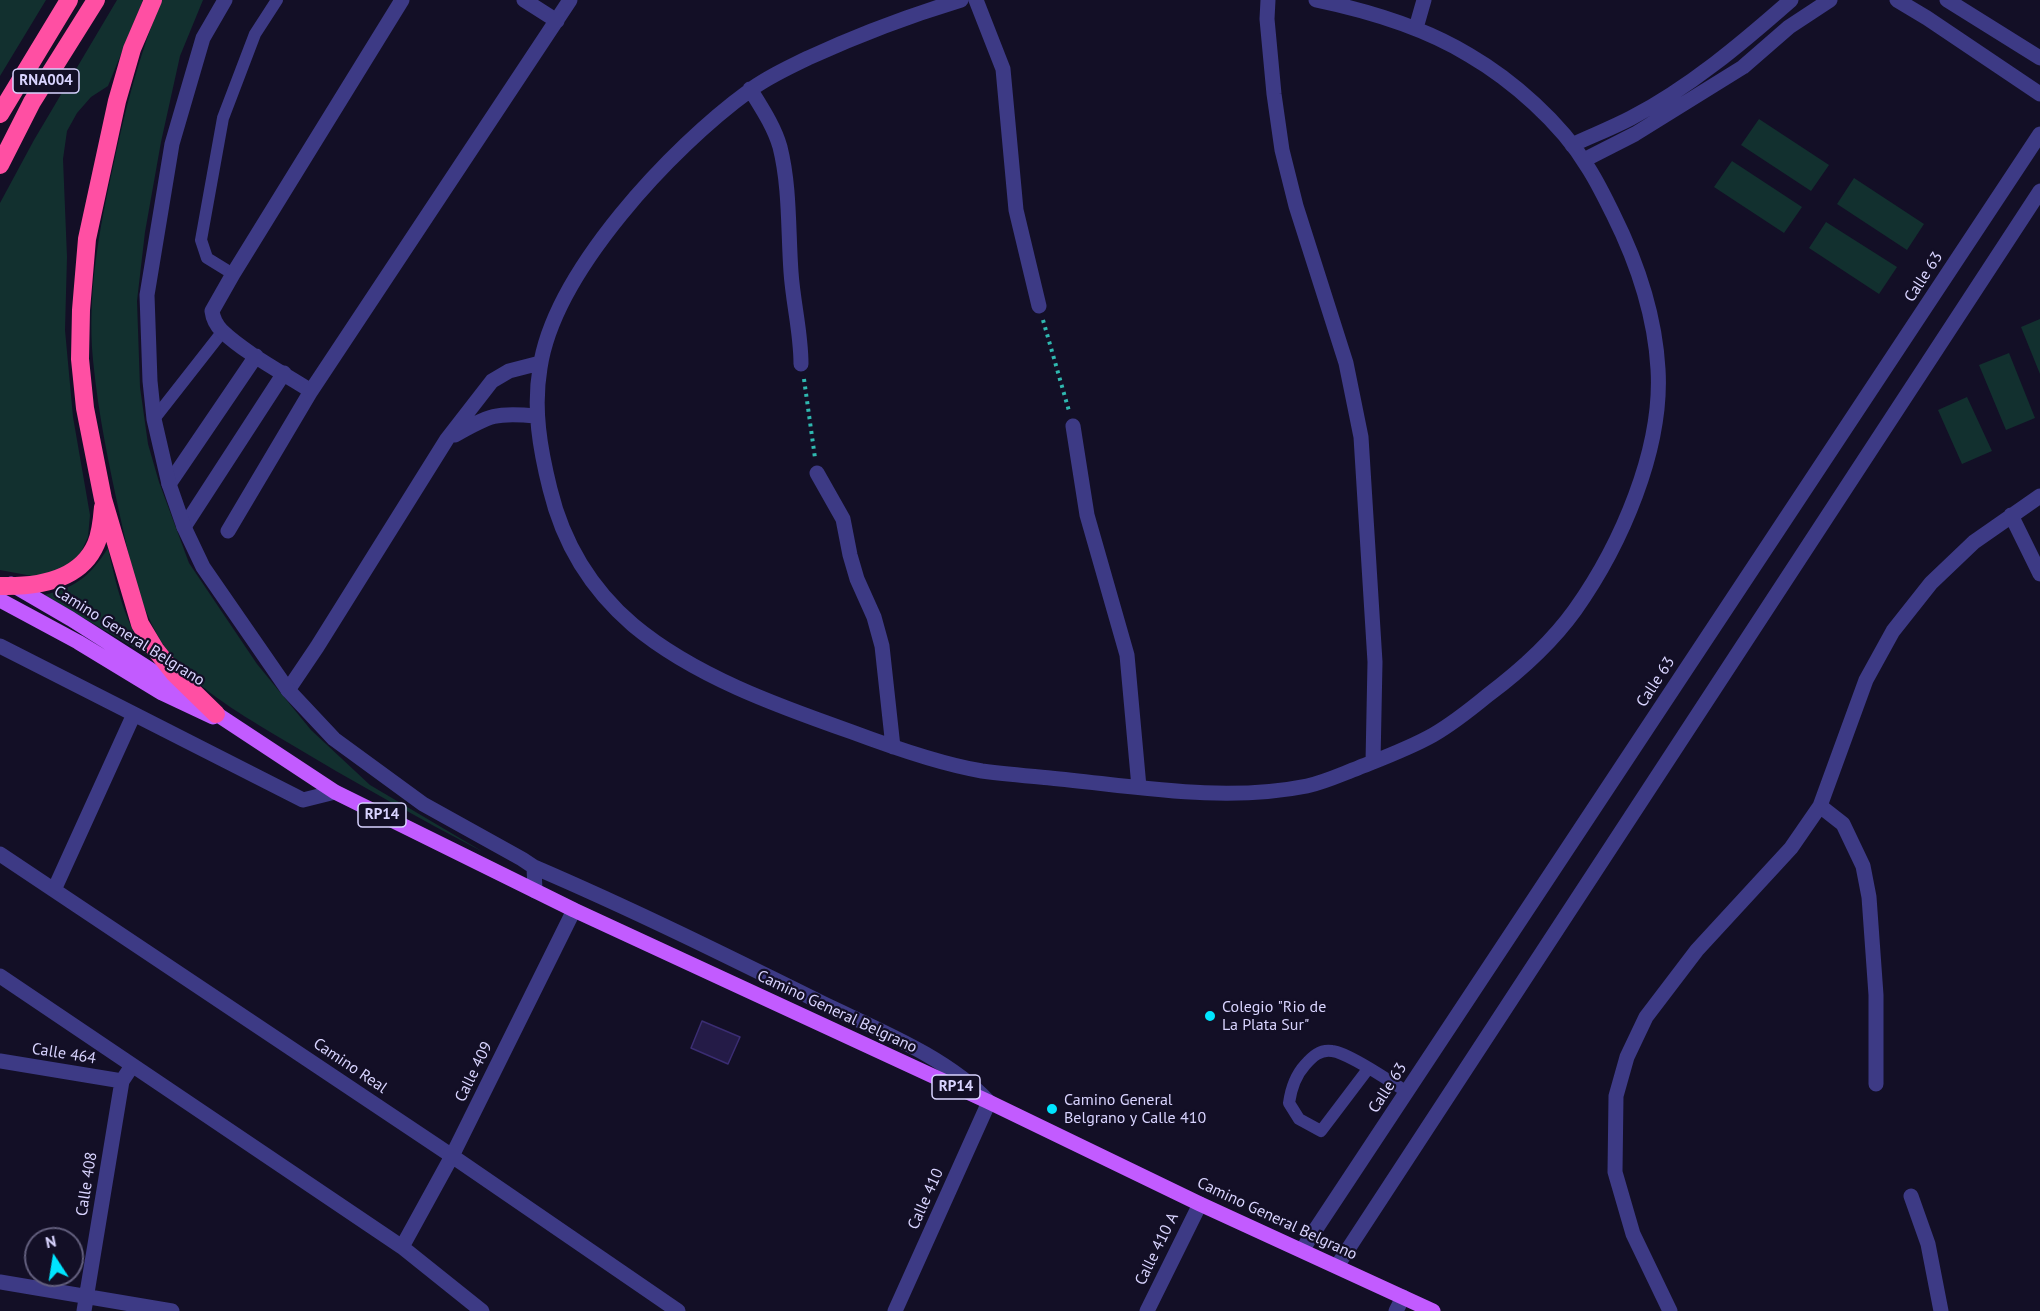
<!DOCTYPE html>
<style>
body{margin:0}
#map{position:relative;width:2040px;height:1311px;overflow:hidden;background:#130f26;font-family:"PT Sans",sans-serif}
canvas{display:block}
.north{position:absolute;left:24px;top:1227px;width:60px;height:60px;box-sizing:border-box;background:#130f26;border:2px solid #625e7d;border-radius:50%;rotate:348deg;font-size:16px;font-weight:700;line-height:24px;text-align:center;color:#d9d4ff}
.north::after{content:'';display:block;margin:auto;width:21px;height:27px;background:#00e5ff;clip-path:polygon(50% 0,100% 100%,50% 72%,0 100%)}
</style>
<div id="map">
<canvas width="2040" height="1311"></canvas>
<div class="north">N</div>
</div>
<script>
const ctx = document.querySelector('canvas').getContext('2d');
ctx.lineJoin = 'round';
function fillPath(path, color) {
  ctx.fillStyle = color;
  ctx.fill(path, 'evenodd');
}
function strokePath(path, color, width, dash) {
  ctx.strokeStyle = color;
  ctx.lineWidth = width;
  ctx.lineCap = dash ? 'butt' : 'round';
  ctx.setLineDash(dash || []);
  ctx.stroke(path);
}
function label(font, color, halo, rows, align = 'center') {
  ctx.font = font + ' "PT Sans",sans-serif';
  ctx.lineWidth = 4.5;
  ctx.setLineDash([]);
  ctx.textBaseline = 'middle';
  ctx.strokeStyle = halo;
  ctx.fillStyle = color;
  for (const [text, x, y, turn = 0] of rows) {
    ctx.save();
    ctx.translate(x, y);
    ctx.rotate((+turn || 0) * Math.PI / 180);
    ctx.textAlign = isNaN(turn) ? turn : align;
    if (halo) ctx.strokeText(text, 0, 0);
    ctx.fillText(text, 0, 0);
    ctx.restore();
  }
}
fillPath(new Path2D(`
 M0,0H46L0,76Z
 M117,0H143L108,86L91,97L77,113L67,131L63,159L67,257L65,330L73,417L90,515L88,537L81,552L68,566L50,574L32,576L0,570V203L34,140Z
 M162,0H203L180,56L161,142L145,232L137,301L140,387L148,444L159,482L189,563L257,664L311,730L370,785L485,853C418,818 352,781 287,742C252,721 208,696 180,666C142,625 132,569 120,516C109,465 98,413 93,360C87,295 99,230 113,167C125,110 139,54 162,0Z
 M1759,119L1829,165L1811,191L1741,145Z
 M1732,161L1802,207L1784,233L1714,187Z
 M1854,178L1924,224L1907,250L1837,204Z
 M1826,222L1897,267L1879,294L1809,248Z
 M2040,319V374L2021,327Z
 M2009,353L2035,418L2006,430L1979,365Z
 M1967,397L1992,451L1962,464L1938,410Z
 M108,548C116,585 125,623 147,655L44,595C77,587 90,576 108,548Z`), '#12302f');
const building = new Path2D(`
 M702,1021L740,1037L728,1064L691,1048Z`);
fillPath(building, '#241b47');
strokePath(building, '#3b2d73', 1.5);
strokePath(new Path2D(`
 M1043,320L1069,411
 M804,379L815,458`), '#2fb8b0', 4, [3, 4.5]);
strokePath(new Path2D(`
 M233,274L207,258L201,240L223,118L255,34L277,0
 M154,419L223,331
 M1368,1069L1321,1131L1299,1119L1289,1103C1291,1089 1295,1076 1305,1065C1312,1057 1320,1049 1332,1051C1349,1053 1391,1082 1407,1092`), '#3d3a85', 12);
strokePath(new Path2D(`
 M524,0L557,21
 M961,0C908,16 858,35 808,58C788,68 767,77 749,91C672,147 554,272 540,368C533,409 540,449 550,489C563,543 591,589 633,625C694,676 778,706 852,732C892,747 940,764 982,771C1005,774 1028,776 1050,778C1134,786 1223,803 1307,786C1325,782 1342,774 1358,768C1383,758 1410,748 1433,735C1452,724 1471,709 1488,695C1520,671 1552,642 1575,610C1621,545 1663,449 1658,369C1655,316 1637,262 1613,214C1605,198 1597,181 1587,166C1561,123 1512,80 1469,55C1423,27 1369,11 1316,0
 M976,0L1003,69L1016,210L1039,306
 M1268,0L1267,19L1274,94L1282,150L1296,206L1346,363L1361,437L1375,662L1373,762
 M1897,0L1927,18L2040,94
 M1947,0L2040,58
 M1416,28L1424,0
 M750,89C761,107 774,126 780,147C790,187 788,230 791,272C793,303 801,332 801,364
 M1572,145C1591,136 1612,128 1631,118C1690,87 1741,44 1791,0
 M1584,160L1635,134L1743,67L1789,27L1830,0
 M311,391C283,373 245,353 222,331C216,325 213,319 212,311L233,274L402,0
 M1073,426L1087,515L1127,655L1139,787
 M455,435C490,415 496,412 536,416
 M817,473L843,519L850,555L857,579L874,617L882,646L893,747
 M169,484L256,356
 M2011,515L2040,574
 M184,527L284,373
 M228,531L311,391L570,0
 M0,646L303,800L335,792
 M288,690L317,647L447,439L492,381L509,371L540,363
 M1820,806L1843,824L1863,866L1869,897L1876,995V1084
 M0,854L452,1156L678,1311
 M54,890L134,714
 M0,976L402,1247L482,1311
 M0,1061L122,1081
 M1911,1196L1928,1244L1941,1311
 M402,1247L452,1156L574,910
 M1302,1250L2040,134
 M1337,1266L2040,191
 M0,1282L172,1311
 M84,1311L122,1081L132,1066
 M895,1311L989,1102
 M1396,1311L1403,1297
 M1670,1311L1633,1234L1615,1172L1616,1096L1627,1057L1646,1017L1697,950L1791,848L1820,806L1866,680L1893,631L1931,583L1974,542L2040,496`), '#3d3a85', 15);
strokePath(new Path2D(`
 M225,0L203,38L172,144L147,295L150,381L154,419L169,484L184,527L203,567L288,690L334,739L423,804L522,859L534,867L535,891
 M534,867C632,909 727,956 822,1003C878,1030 947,1057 989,1102
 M1147,1311L1200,1204`), '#3d3a85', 15);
strokePath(new Path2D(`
 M11,584L71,619L184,691
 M0,600L78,642L162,693L213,717
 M206,707L335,792L574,910L989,1102L1200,1204L1433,1311`), '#c25bff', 15);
strokePath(new Path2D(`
 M153,0L132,49L117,101L87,239L81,310L80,359L85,408L103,499L140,624L155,649L174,673L216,714
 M0,114L69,0
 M0,165L32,102L96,0
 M0,586C35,587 80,581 96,544C101,533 102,519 103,507`), '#ff4fa3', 18);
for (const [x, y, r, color] of [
 [1210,1016,6,"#00e5ff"],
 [1052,1109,6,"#00e5ff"]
]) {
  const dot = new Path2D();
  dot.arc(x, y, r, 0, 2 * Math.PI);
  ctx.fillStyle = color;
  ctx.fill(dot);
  strokePath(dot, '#130f26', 2);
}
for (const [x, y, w] of [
 [46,81,66],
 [382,815,48],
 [956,1087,48]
]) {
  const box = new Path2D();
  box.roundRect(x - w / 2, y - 12, w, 24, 4.5);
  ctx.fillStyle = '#130f26';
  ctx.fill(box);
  strokePath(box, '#d9d4ff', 1.5);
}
label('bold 15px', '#d9d4ff', null, [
 ["RNA004",46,81],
 ["RP14",382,815],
 ["RP14",956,1087]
]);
label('16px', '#d9d4ff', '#130f26', [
 ["Calle 63",1924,277,-57],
 ["Camino General Belgrano",129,636,32],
 ["Calle 63",1656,682,-57],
 ["Camino General Belgrano",837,1012,25],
 ["Calle 464",64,1054,9],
 ["Camino Real",350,1066,34],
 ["Calle 409",474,1072,-64],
 ["Calle 63",1388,1088,-57],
 ["Calle 408",87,1184,-81],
 ["Calle 410",926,1199,-66],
 ["Camino General Belgrano",1277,1219,25],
 ["Calle 410 A",1157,1249,-64]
]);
label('16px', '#d9d4ff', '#130f26', [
 ["Colegio \"Rio de",1222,1007],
 ["La Plata Sur\"",1222,1025],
 ["Camino General",1064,1100],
 ["Belgrano y Calle 410",1064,1118]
], 'left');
</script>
